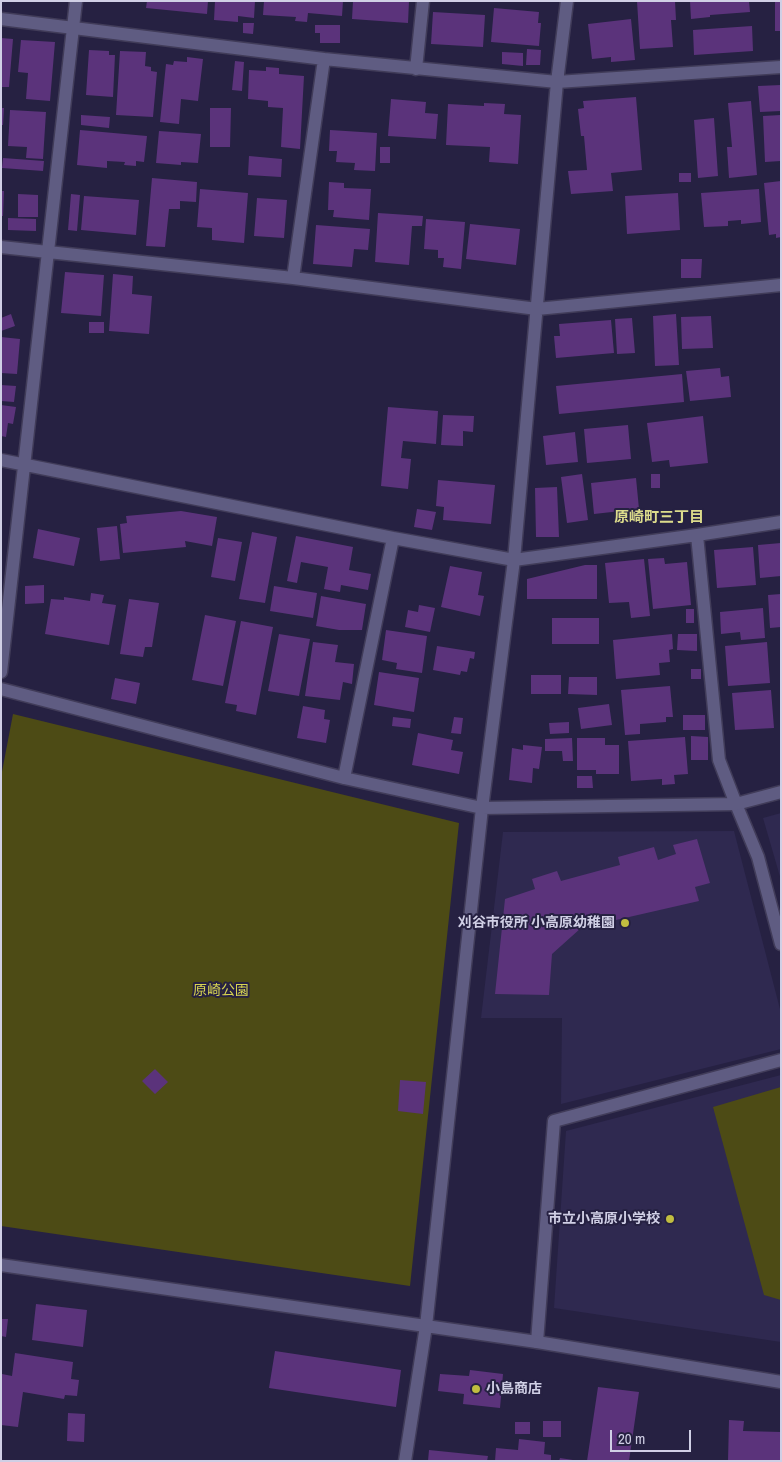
<!DOCTYPE html>
<meta charset="utf-8">
<style>
body{margin:0}
#map{position:relative;width:782px;height:1462px;overflow:hidden;background:#262142;font-family:"Archivo Narrow",sans-serif}
canvas{display:block}
.frame{position:absolute;inset:0;border:2px solid #d0cfe5;pointer-events:none}
.scale{position:absolute;left:610px;top:1430px;width:81px;height:22px;box-sizing:border-box;border:2px solid #d0cfe5;border-top:0;padding-left:6px;font-size:15px;line-height:18px;white-space:nowrap;color:#d0cfe5;-webkit-text-stroke:4px #262142;paint-order:stroke}
</style>
<div id="map">
<canvas width="782" height="1462"></canvas>
<div class="frame"></div>
<div class="scale">20 m</div>
</div>
<script>
const ctx = document.querySelector('canvas').getContext('2d');
ctx.lineJoin = 'round';
function fillPath(path, color) {
  ctx.fillStyle = color;
  ctx.fill(path, 'evenodd');
}
function strokePath(path, color, width, dash) {
  ctx.strokeStyle = color;
  ctx.lineWidth = width;
  ctx.lineCap = dash ? 'butt' : 'round';
  ctx.setLineDash(dash || []);
  ctx.stroke(path);
}
function label(font, color, halo, rows, align = 'center') {
  ctx.font = font + ' "Archivo Narrow","Noto Sans JP",sans-serif';
  ctx.lineWidth = 4;
  ctx.setLineDash([]);
  ctx.textBaseline = 'middle';
  ctx.strokeStyle = halo;
  ctx.fillStyle = color;
  for (const [text, x, y, turn = 0] of rows) {
    ctx.save();
    ctx.translate(x, y);
    ctx.rotate((+turn || 0) * Math.PI / 180);
    ctx.textAlign = isNaN(turn) ? turn : align;
    if (halo) ctx.strokeText(text, 0, 0);
    ctx.fillText(text, 0, 0);
    ctx.restore();
  }
}
fillPath(new Path2D(`
 M781,813V880L763,818Z
 M734,831L781,1013V1049L561,1104L562,1018H481L503,832Z
 M781,1075V1342L554,1308L566,1131Z`), '#2f2950');
fillPath(new Path2D(`
 M13,714L459,823L410,1286L1,1226V777Z
 M781,1087V1300L764,1295L713,1107Z`), '#4d4b15');
fillPath(new Path2D(`
 M147,1H208L207,14L146,8Z
 M215,1H255L254,18L238,16V22L214,20Z
 M264,1H343L342,16L308,13L307,22L295,21L296,17L263,15Z
 M353,1H409L408,23L352,19Z
 M637,1H675L676,20H671L673,47L640,49Z
 M690,1H749L750,12L710,15V17L691,19Z
 M775,1H781V31H775Z
 M494,8L539,12L538,23H541L539,46L491,42Z
 M433,12L485,15L483,47L431,44Z
 M631,19L635,60L611,62V57L592,59L588,24Z
 M243,23H254L253,34L243,33Z
 M315,25H340V43H320V33H315Z
 M752,26L753,51L694,55L693,30Z
 M1,38L13,39L9,87H1Z
 M21,40L55,42L50,101L26,99L28,73L18,72Z
 M527,49L541,50L540,65H526Z
 M89,50L109,51V55H115L113,97L86,95Z
 M120,51L146,52L145,66L151,67V71L157,72L153,117L116,115Z
 M502,52L523,53V66L502,64Z
 M187,57L203,59L198,101L181,99L179,124L160,122L166,64L173,65L174,61L187,62Z
 M235,61L244,62L242,91L232,90Z
 M266,67L279,68V74L304,76L300,149L281,147L283,108L268,107V101L248,99L249,70L266,71Z
 M781,85V111L760,112L758,86Z
 M636,97L642,170L611,173L613,191L571,194L568,171L587,170L584,136H581L578,109L584,108L583,101Z
 M391,99L426,102L425,113L438,114L436,139L388,136Z
 M751,101L757,175L729,178L727,147H732L728,103Z
 M484,103L505,104L504,114L521,115L518,164L489,162L490,147L446,145L448,104L484,106Z
 M1,108H4L3,125H1Z
 M210,108H231L230,147H210Z
 M10,110L46,112L43,159L26,158L27,147L8,146Z
 M81,115L110,117L109,128L81,125Z
 M781,115V161L765,162L763,116Z
 M714,118L718,176L698,178L694,120Z
 M80,130L147,136L144,162L136,161V166L124,165L125,162L107,161V168L77,165Z
 M330,130L377,133L375,171L354,170L355,163L336,162L337,151H329Z
 M159,131L201,134L198,163L181,162V165L156,163Z
 M380,147H390V163H380Z
 M249,156L282,159L281,177L248,175Z
 M3,158L44,161L43,171L2,168Z
 M679,173H691V182H679Z
 M152,178L197,182L196,202L180,201V209H169L165,247L146,246Z
 M781,181V237L776,238V234L769,235L764,183Z
 M329,182L344,183V188L371,189L369,220L333,217L334,210H328Z
 M200,189L248,193L244,243L212,240V228L197,227Z
 M759,189L761,222L741,224V220L728,221V226L704,227L701,193Z
 M1,191H4L3,216H1Z
 M678,193L680,230L627,234L625,196Z
 M18,194L38,195V217H18Z
 M71,194L80,195L77,231L68,230Z
 M84,196L139,200L136,235L81,230Z
 M257,198L287,200L284,238L254,236Z
 M378,213L423,216L422,226H412L409,265L375,262Z
 M8,218L36,219V231L8,230Z
 M426,219L465,222L461,269L443,267L444,258H438V250L424,249Z
 M470,224L520,229L516,265L466,259Z
 M316,225L370,229L368,250L354,249L352,267L313,264Z
 M681,259H702L701,278H681Z
 M65,272L104,275L101,316L61,313Z
 M113,274L133,276L132,294L152,296L149,334L109,331Z
 M11,314L15,326L1,331V318Z
 M676,314L679,365L655,366L653,316Z
 M711,316L713,348L682,349L681,317Z
 M632,318L635,353L617,354L615,319Z
 M611,320L614,353L556,358L554,336H560L559,324Z
 M89,322H104V333H89Z
 M1,337L20,339L17,374L1,373Z
 M720,368L721,377L729,376L731,397L690,401L686,371Z
 M682,374L684,402L559,414L556,386Z
 M1,385L16,386L14,402L1,401Z
 M1,405L16,407L13,424L8,423L6,437L1,436Z
 M388,407L438,411L436,444L403,441L401,458L411,459L408,489L381,486Z
 M443,415L474,416L473,432L463,431V446L441,445Z
 M703,416L708,463L670,467L669,460L652,462L647,423Z
 M628,425L631,459L587,463L584,429Z
 M575,432L578,462L546,465L543,436Z
 M582,474L588,520L567,523L561,477Z
 M651,474H660V488H651Z
 M636,478L639,509L594,514L591,483Z
 M438,480L495,485L491,524L443,520L444,507L436,506Z
 M557,487L559,537H536L535,488Z
 M417,509L436,512L432,530L414,527Z
 M181,511L217,517L212,546L185,541L186,547L123,553L120,524L127,523L126,516Z
 M117,526L120,559L100,561L97,528Z
 M38,529L80,538L74,566L33,558Z
 M252,532L277,537L265,603L239,599Z
 M296,536L353,547L349,570L371,574L368,590L341,585L340,592L324,589L328,567L301,562L297,583L287,581Z
 M218,538L242,542L235,581L211,577Z
 M781,543V576L760,578L758,545Z
 M753,547L756,585L717,588L714,550Z
 M664,558L665,564L687,562L691,605L653,609L648,559Z
 M644,559L650,616L631,618L629,602L609,603L605,563Z
 M585,565H597V599H527V579Z
 M450,566L482,572L478,595L484,596L480,616L441,607Z
 M44,585V603L25,604V586Z
 M274,586L317,593L313,618L270,611Z
 M91,593L104,595L102,603L116,605L109,645L45,634L51,599L64,600V597L90,601Z
 M781,594V627L770,628L768,595Z
 M321,596L366,604L362,630H339L316,626Z
 M129,599L159,603L152,647H145L143,657L120,654Z
 M419,605L435,608L430,632L405,627L408,610L418,612Z
 M763,608L765,638L741,640L740,632L721,634L720,612Z
 M686,609H694V623H686Z
 M205,615L236,621L223,686L192,680Z
 M552,618H599V644H552Z
 M241,621L273,627L256,715L236,711L237,705L225,703Z
 M386,630L427,636L422,673L396,669L397,663L382,660Z
 M279,634L310,639L299,696L268,691Z
 M672,634L673,649L669,650L670,662L659,663L660,675L616,679L613,640Z
 M678,634H697V651L677,650Z
 M313,642L338,645L335,662L354,664L352,684L343,682L340,700L305,696Z
 M767,642L770,683L728,686L725,646Z
 M437,646L475,652L474,659L470,658L467,672L461,671L460,675L433,670Z
 M691,669H701V679H691Z
 M379,672L419,678L414,712L374,705Z
 M531,675H561V694H531Z
 M569,677H597V695L568,694Z
 M115,678L140,683L136,704L111,699Z
 M670,686L673,717H666V722L640,724V734L625,735L621,690Z
 M771,690L774,728L735,730L732,693Z
 M609,704L612,725L581,729L578,708Z
 M303,706L325,710L324,719L330,720L326,743L297,738Z
 M683,715H705V730H683Z
 M393,717L411,719L410,728L392,726Z
 M454,717L463,718L461,734L451,733Z
 M569,722V733L550,734L549,723Z
 M418,733L453,740L451,750L463,752L459,774L412,765Z
 M691,736L708,737V760H691Z
 M685,737L688,774L674,775L675,784L662,785V779L631,781L628,741Z
 M572,738L573,761H563L562,751H545V739Z
 M577,738H605V745H619V774H596V770H577Z
 M523,745L542,747L539,769L533,768L532,783L509,780L512,748L523,750Z
 M577,776H592L593,788H577Z
 M697,839L710,883L695,887L699,901L581,928L552,954L549,995L495,994L505,899L535,889L532,879L557,871L561,881L620,865L618,857L654,847L658,860L676,854L673,845Z
 M155,1069L168,1082L155,1094L142,1081Z
 M400,1080L426,1082L423,1114L398,1111Z
 M36,1304L87,1310L83,1347L32,1340Z
 M1,1319H8L6,1337L1,1336Z
 M275,1351L401,1370L396,1407L269,1388Z
 M15,1353L73,1362L71,1379L79,1380L77,1396L65,1395L64,1399L23,1392L18,1427L1,1425L2,1374L12,1376Z
 M470,1370L503,1374L500,1408L463,1404L464,1394L438,1391L440,1374L469,1376Z
 M598,1387L639,1392L629,1461H587Z
 M68,1413L85,1414L84,1442L67,1441Z
 M729,1420L744,1421L743,1431L781,1432V1461H728Z
 M543,1421H561V1437H543Z
 M515,1422H530V1434H515Z
 M519,1439L545,1442L544,1454L551,1455V1461H495L496,1448L518,1450Z
 M429,1450L488,1456L487,1461H428Z
 M560,1458L573,1460V1461H559Z`), '#5b337b');
const lane = new Path2D(`
 M736,804L758,857L781,944
 M537,1342L554,1121L781,1060`);
const street = new Path2D(`
 M1,19L324,59L557,82L781,67
 M416,69L423,1
 M1,247L293,278L537,309L781,285
 M293,278L324,59
 M1,460L393,538L514,560L697,535L781,522
 M697,535L719,760L736,804
 M1,672L76,1
 M1,689L344,778L482,808L736,804L781,792
 M344,778L393,538
 M1,1265L537,1342L781,1382
 M405,1461L426,1326L482,808L514,560L557,82L567,1`);
strokePath(lane, '#413c59', 15);
strokePath(street, '#413c59', 15);
strokePath(lane, '#5f5c82', 12);
strokePath(street, '#5f5c82', 12);
for (const [x, y, r, color] of [
 [625,923,5,"#c1bd40"],
 [670,1219,5,"#c1bd40"],
 [476,1389,5,"#c1bd40"]
]) {
  const dot = new Path2D();
  dot.arc(x, y, r, 0, 2 * Math.PI);
  ctx.fillStyle = color;
  ctx.fill(dot);
  strokePath(dot, '#262142', 2);
}
label('bold 14px', '#d0cfe5', '#262142', [
 ["刈谷市役所 小高原幼稚園",615,923],
 ["市立小高原小学校",660,1219],
 ["小島商店",486,1389,"left"]
], 'right');
label('14px', '#d8d551', '#262142', [
 ["原崎公園",221,991]
]);
label('bold 15px', '#dcdb8c', '#262142', [
 ["原崎町三丁目",659,518]
]);
</script>
